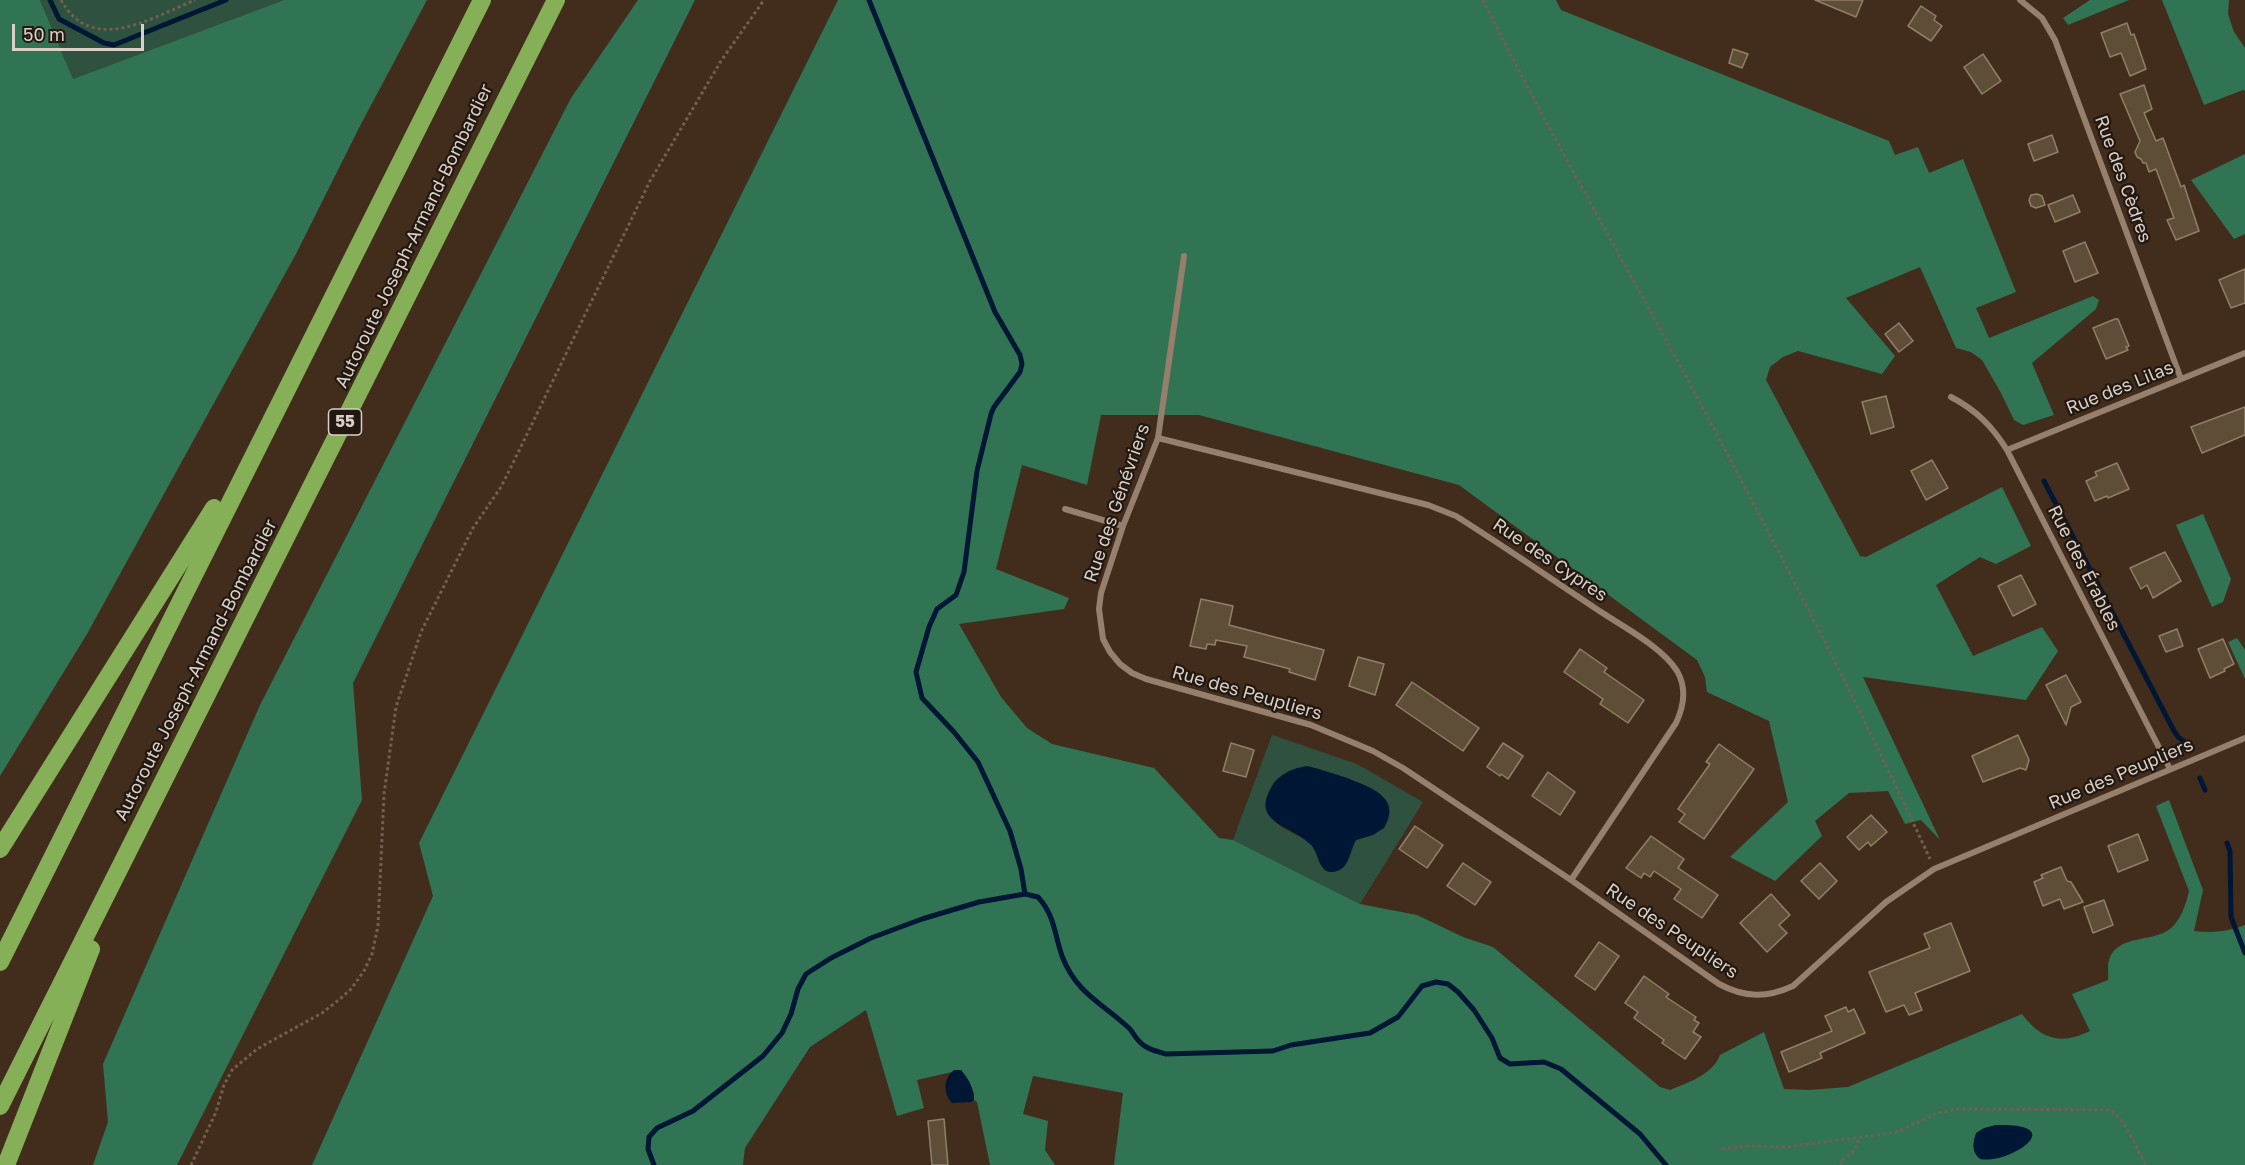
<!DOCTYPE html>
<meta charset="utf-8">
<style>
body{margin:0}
#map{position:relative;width:2245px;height:1165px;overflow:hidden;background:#422d1d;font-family:"Golos Text",sans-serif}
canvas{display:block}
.scale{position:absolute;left:12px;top:24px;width:132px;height:27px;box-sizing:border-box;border:3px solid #dccfc5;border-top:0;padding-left:8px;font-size:18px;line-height:21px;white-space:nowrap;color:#dccfc5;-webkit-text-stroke:4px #211811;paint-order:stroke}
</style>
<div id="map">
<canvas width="2245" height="1165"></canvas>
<div class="scale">50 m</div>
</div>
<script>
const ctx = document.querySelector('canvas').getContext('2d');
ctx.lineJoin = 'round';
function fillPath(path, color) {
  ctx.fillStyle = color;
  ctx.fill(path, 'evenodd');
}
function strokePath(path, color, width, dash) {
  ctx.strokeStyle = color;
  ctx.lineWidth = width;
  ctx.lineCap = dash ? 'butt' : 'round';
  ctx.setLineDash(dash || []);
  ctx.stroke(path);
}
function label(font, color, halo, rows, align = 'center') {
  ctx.font = font + ' "Golos Text",sans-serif';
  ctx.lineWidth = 4.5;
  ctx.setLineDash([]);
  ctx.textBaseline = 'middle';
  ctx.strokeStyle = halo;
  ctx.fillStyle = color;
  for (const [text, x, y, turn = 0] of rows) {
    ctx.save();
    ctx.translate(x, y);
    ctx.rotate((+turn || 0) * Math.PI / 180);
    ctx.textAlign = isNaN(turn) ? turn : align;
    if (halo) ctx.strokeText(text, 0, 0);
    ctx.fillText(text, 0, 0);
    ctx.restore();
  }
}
fillPath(new Path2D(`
 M40,0H284L73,79Z
 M1272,735L1357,764L1423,802L1360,904L1233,840ZM1274,782L1373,835L1356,840L1335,872C1315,871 1322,856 1312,845C1303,836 1281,830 1275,821C1271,815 1269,806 1266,799Z`), '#2e523f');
fillPath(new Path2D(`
 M0,0H40L73,79L284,0H427L360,126L297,252L87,634L0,776Z
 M638,0H695L353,683L362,800L177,1165H93L108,1122L103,1064L260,705L571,98Z
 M838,0H1556L1561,10L1889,141L1895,155L1918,147L1929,173L1963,159L2016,292L1976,308L1989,338L2093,296L2099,300L2096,309L2032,363L2054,415L2023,425L2014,420L2001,393L1982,360L1971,352L1956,348L1920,267L1846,298L1895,356L1882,374L1798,351L1783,357L1770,367L1766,380L1860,556L1866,557L2002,487L2031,546L1996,564L1980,557L1936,585L1973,656L2042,627L2058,651L2026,700L1863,677L1940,840L1921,820L1905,824L1888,791L1849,793L1815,821L1822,836L1775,881L1730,857L1788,802L1769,721L1707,692L1705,677L1697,660L1459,485L1199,415H1101L1087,485L1022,465L996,569L1069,598L1064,609L959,624L1001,697L1027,728L1052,744L1154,768L1219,838L1233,840L1360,904L1417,915L1463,937L1493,947L1660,1087L1670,1090C1689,1082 1712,1075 1720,1055L1764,1032L1784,1089L1809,1090L1848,1087L2022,1014C2041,1040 2061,1045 2090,1031L2072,994L2108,980C2109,974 2107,966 2109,960C2117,934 2152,943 2170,929C2181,920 2186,904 2189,891L2156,806L2169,800L2203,890L2194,931C2213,933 2227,932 2245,925V1165H1114L1123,1093L1033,1076L1023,1114L1048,1121L1045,1150L1055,1165H990L977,1102L974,1100V1093L961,1070L917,1080L924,1108L897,1116L866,1010L810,1047L745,1148L743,1165H312L433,896L419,843Z
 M2090,0H2129L2068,25L2063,18Z
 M2162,0H2229L2228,14L2234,32L2245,48V91L2243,90L2204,105Z
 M2245,154V234L2234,239L2191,180Z
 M2203,514L2231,579L2223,602L2212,607L2176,525Z
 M2237,638L2245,650V679L2228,642Z`), '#307454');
fillPath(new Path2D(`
 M1307,766C1321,769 1334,774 1347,778C1369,787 1403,797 1384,828L1373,835L1356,840C1350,850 1350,867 1337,871C1318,877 1320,854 1311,845C1293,825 1249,824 1272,786C1279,774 1293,768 1307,766Z
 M954,1070H961C969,1079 974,1089 974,1100L971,1102L952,1103C943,1093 943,1079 954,1070Z
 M1996,1125C2073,1123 2008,1165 1980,1159C1971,1152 1973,1142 1976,1133L1984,1128Z`), '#001635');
strokePath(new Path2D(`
 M50,0L59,19L104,43L114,45L226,0
 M869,0L995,312L1020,355L1022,364L1020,372L994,407L991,414L977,471L964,572L956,595L937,609L929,627L916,672L922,698L954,732L978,762L1010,831L1021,869L1025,894
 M2044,481L2174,731L2178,737L2185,742
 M2200,778L2205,790
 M2227,843L2230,851L2231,917L2245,953
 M654,1165L648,1149L649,1137L657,1128L693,1111L763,1056L782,1033L791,1014L798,989L806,974L831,958L871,938L922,919L979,902L1025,894L1038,897C1055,916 1054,933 1062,956C1077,995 1103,1003 1130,1029C1133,1033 1135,1037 1138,1040C1145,1049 1156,1051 1166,1054L1273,1051L1291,1045L1370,1033L1398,1017L1422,986L1436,982L1448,984L1458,992L1474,1010L1492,1038L1500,1058L1510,1064L1544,1062L1561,1069L1640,1134L1666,1165`), '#001635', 5);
const building = new Path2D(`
 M1815,0H1863L1856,17Z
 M1921,6L1936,16L1934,20L1942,26L1931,41L1908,26Z
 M2127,23L2131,35L2134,34L2146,69L2130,76L2121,53L2110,57L2101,33Z
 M1733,49L1748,54L1742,68L1729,63Z
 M1983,54L2001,81L1982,94L1964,67Z
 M2144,85L2152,109L2144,113L2156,141L2163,138L2181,187L2184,185L2199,231L2176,240L2167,220L2174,218L2156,169L2149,172L2146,163H2143L2141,159L2137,157L2135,152L2140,141L2120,94Z
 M2052,135L2058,152L2034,161L2028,144Z
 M2037,194L2042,196L2045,205L2036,208L2031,206L2029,200L2031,195Z
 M2073,195L2080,212L2055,222L2048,205Z
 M2085,242L2098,273L2075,282L2063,251Z
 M2245,269V303L2231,308L2219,280Z
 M2115,319H2118L2129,346L2126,347L2128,350L2106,359L2093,328Z
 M1899,323L1913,341L1899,352L1885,334Z
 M1886,396L1894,427L1871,434L1862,402Z
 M2245,407V435L2202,453L2191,427Z
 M1932,460L1948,488L1926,500L1911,471Z
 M2117,463L2129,489L2108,498L2107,496L2095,501L2086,481L2097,476L2095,472Z
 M2165,552L2181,581L2153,598L2147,585L2141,589L2130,568Z
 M2021,575L2036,604L2013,616L1998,586Z
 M1201,599L1233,606L1229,625L1324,650L1315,680L1289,672L1290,669L1244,657L1247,646L1216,640L1215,645L1207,644L1206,649L1190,646Z
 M2177,629L2183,646L2166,652L2159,636Z
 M2223,639L2234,664L2224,669L2225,671L2210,678L2198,649Z
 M1580,649L1607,668L1604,672L1644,700L1628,723L1600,704L1603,699L1564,672Z
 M1358,657L1384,664L1375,695L1349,686Z
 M2066,675L2081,702L2071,707L2066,725L2046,685Z
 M1412,682L1479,728L1463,751L1396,705Z
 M2018,735L2029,760L2026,770L2020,768L1983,782L1972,756Z
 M1231,743L1254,750L1246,777L1223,771Z
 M1503,743L1523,756L1508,779L1501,774L1500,776L1487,767Z
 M1719,744L1754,769L1704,839L1679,822L1685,814L1678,809L1710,764L1706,762Z
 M1548,772L1575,792L1560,815L1532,796Z
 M1871,815L1887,832L1871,846L1868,842L1859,850L1847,837Z
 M1415,826L1443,845L1427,868L1399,849Z
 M2138,834L2148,860L2118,872L2108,846Z
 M1651,836L1684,859L1678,868L1718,895L1702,918L1674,899L1681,889L1654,871L1650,877L1644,873L1641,878L1626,868Z
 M1463,863L1491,882L1475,905L1447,886Z
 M1820,863L1837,881L1819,899L1801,881Z
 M2061,867L2067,881L2071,882L2083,902L2064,909L2060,899L2043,906L2034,882L2043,878L2041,875Z
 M1771,894L1790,915L1779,925L1787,933L1767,952L1740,923Z
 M2104,900L2113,925L2093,933L2084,907Z
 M1951,923L1970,971L1915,993L1922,1010L1909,1015L1904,1005L1886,1012L1869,972L1930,948L1924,934Z
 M1599,942L1619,956L1595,990L1575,976Z
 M1644,976L1669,994L1666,997L1696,1017L1694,1020L1699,1023L1693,1032L1701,1037L1685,1059L1662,1043L1664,1040L1634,1018L1638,1012L1625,1003Z
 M1846,1007L1848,1012L1854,1009L1865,1033L1820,1053L1822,1058L1789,1072L1781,1052L1832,1031L1825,1016Z
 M944,1119L948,1165H932L928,1121Z`);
fillPath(building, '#5e4e38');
strokePath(building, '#917f68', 1.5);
strokePath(new Path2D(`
 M61,0C92,56 151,18 195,0
 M1483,0C1546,127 1617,249 1684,373C1770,533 1854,694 1930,859
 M1722,1149L1749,1146L1789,1147L1883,1134L1896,1132L1938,1113L1959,1109L2110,1110C2123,1115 2138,1152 2146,1165
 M191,1165L216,1112L224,1085L232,1070L257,1049L322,1013L340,999L351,989L364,971L372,954L378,926L384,794L396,707L421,632L473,528L501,487L512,465L650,181L721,61L764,0
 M1841,1165L1840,1162L1855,1150L1859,1137`), '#725f51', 3, [3, 3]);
strokePath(new Path2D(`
 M2020,0L2042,18L2055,40L2181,379
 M1184,256L1158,438L1123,526L1101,593L1099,609L1103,639L1110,652L1120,664L1132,673L1146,679L1311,725L1373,751L1403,768L1571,880L1719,984C1745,998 1767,998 1793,986L1886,902L1934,869L2245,738
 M1951,397C1976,410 1992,426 2007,450L2170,769
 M1158,438L1428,505L1456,516C1505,547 1553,580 1601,612C1624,627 1663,648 1677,671C1687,688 1684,706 1676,723L1571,880
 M2007,450L2245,353
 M1065,509L1123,526`), '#977f6d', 6);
strokePath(new Path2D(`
 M0,849L214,508
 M0,962L482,0
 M0,1106L556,0
 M6,1165L91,949`), '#86b058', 18);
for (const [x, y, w] of [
 [345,422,33]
]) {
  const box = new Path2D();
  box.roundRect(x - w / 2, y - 13, w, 26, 4.5);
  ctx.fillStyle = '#211811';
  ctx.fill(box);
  strokePath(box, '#dccfc5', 1.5);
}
label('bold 16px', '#dccfc5', null, [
 ["55",345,422]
]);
label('18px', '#dccfc5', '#211811', [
 ["Rue des Cèdres",2123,179,70],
 ["Autoroute Joseph-Armand-Bombardier",414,236,-64],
 ["Rue des Lilas",2120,388,-22],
 ["Rue des Génévriers",1117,503,-71],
 ["Rue des Cypres",1550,560,34],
 ["Rue des Érables",2084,568,63],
 ["Autoroute Joseph-Armand-Bombardier",196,670,-63],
 ["Rue des Peupliers",1247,693,16],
 ["Rue des Peupliers",2121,774,-23],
 ["Rue des Peupliers",1672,931,34]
]);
</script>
